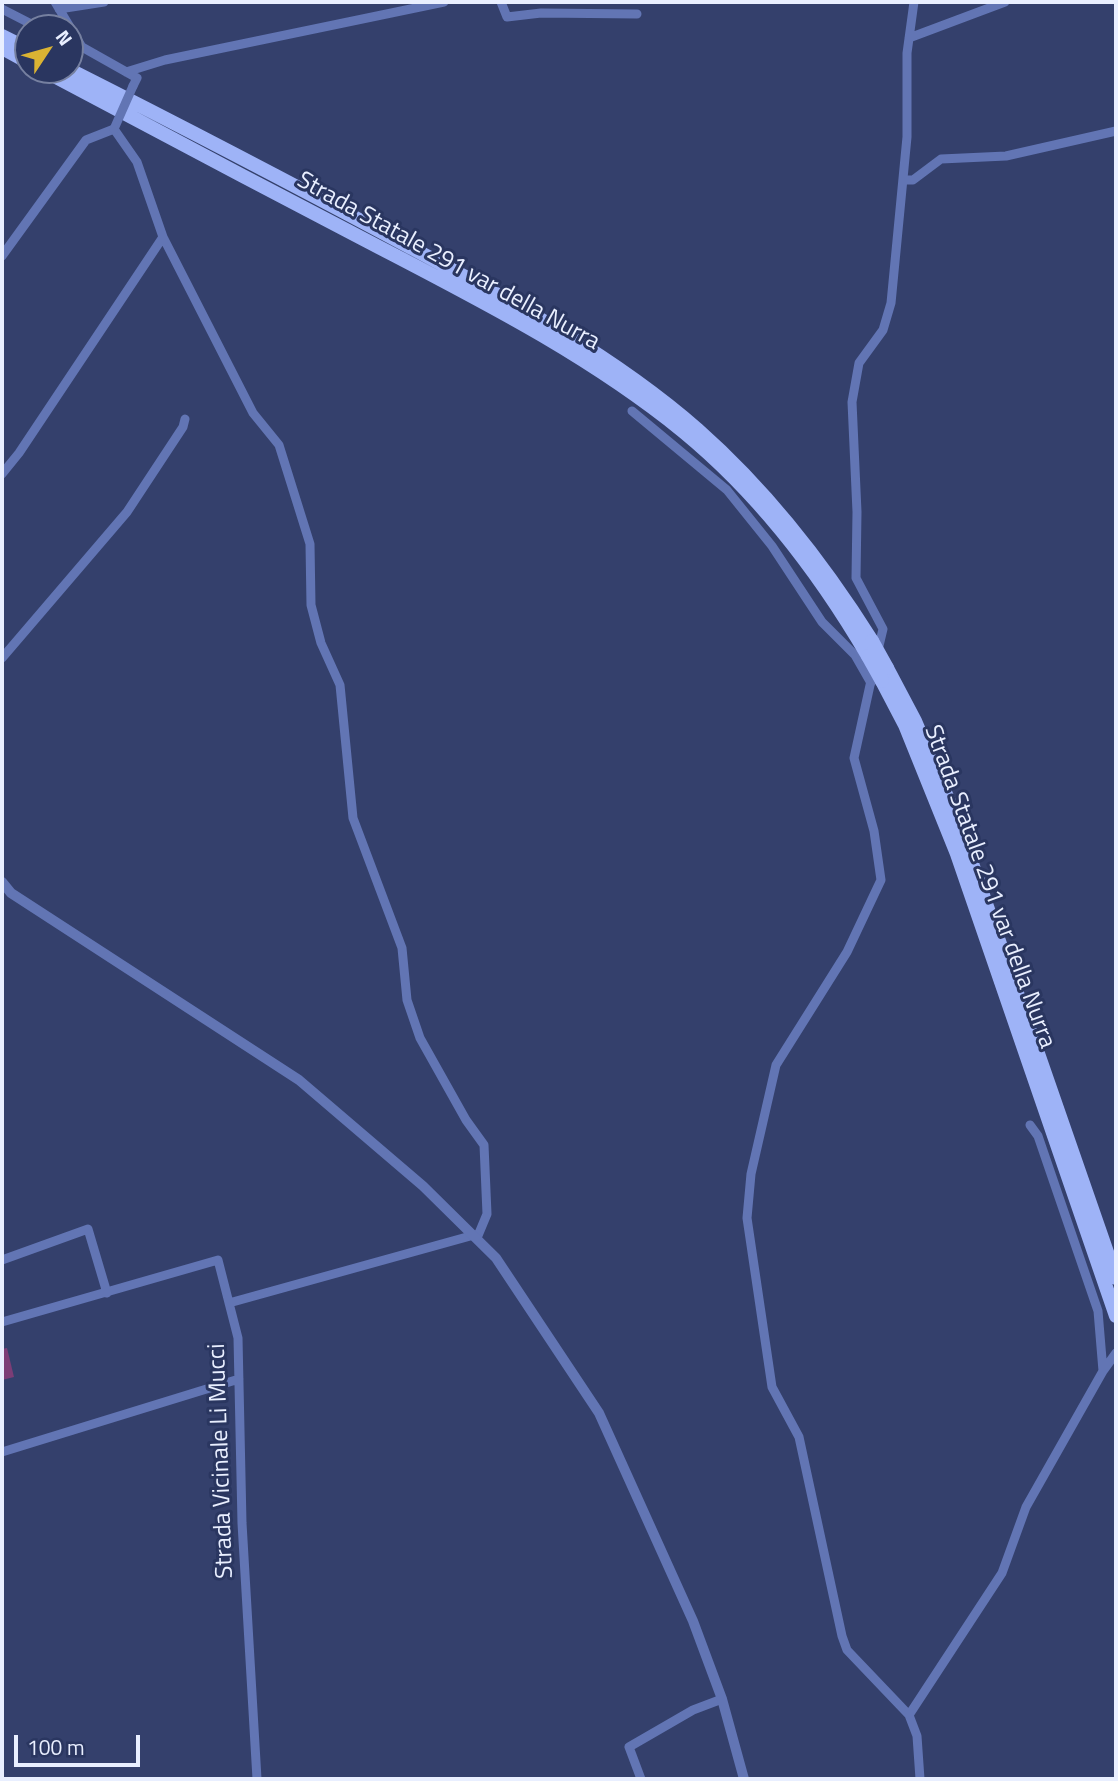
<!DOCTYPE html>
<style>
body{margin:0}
#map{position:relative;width:1118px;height:1781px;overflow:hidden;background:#34406c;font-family:"Titillium Web",sans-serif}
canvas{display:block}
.frame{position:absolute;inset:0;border:4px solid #e9efff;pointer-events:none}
.north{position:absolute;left:14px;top:14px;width:70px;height:70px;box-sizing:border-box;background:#2a3660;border:2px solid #7680a0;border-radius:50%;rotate:54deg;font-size:19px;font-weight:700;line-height:28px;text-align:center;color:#e9efff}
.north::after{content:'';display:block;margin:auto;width:24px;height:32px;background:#dab333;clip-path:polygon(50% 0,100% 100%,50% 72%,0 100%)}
.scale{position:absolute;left:14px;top:1735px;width:126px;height:32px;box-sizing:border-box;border:4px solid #e9efff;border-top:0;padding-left:9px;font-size:21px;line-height:24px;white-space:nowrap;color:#e9efff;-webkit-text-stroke:5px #2a3660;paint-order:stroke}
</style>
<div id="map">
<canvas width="1118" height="1781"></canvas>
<div class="frame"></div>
<div class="north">N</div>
<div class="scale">100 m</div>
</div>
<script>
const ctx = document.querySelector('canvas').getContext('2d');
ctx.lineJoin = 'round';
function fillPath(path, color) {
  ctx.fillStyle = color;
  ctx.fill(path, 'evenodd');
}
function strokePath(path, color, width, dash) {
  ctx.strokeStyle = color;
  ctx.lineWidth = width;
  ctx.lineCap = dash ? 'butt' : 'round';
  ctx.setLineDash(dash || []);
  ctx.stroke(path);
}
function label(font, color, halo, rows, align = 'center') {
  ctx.font = font + ' "Titillium Web",sans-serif';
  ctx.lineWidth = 6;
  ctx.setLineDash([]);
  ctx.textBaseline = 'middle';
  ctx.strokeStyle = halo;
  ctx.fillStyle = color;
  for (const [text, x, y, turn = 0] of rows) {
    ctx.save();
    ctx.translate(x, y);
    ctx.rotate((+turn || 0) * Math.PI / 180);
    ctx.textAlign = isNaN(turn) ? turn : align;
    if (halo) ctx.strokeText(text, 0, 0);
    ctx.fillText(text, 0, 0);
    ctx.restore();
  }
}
fillPath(new Path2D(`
 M7,1348L14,1377L2,1380V1349Z`), '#7c3d76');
strokePath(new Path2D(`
 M55,2L82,47L137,78L133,86
 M501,2L507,17L541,13L637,14
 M2,9L39,28
 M59,9L104,2
 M909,38L1005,2
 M126,72L165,60L444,2
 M903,180H913L941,159L1006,156L1116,131
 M2,256L86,140L114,129L137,162L163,237L253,413L279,445L310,544L311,605L321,643L340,685L353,818L402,948L407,1000L420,1038L466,1120L484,1145L487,1214L477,1238
 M632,411L727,490L772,546L822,622L855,655L871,683
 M2,474L19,453L163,237
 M878,650L883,629L856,578L857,512L852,402L859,363L883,330L891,303L907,137V53L914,2
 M2,658L127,512L183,427L185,419
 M874,667L854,758L874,831L881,880L847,952L776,1065L751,1174L747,1218L772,1387L799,1437L842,1636L847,1650L909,1715L917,1736L920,1779
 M1030,1125L1038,1136L1098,1311L1103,1371
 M2,1260L88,1229L107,1293
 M229,1303L474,1235
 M2,1322L218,1260L238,1338L242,1523L257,1779
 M2,1452L239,1379
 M909,1715L1002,1573L1026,1507L1103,1371L1116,1353
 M641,1779L629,1747L693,1710L722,1699`), '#6275b4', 9);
strokePath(new Path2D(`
 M2,882L11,893L299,1080L423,1186L496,1258L599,1413L693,1621L722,1699L744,1779`), '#6275b4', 10);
strokePath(new Path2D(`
 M2,36L28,49
 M2,48L28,62
 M43,70C144,124 246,178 348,231C464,292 582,349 684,432C758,493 820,574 868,656
 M70,70C183,127 296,186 408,246C509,300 611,354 698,430C767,491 823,563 872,641
 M887,668L915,721L958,823L1116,1278
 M882,681L905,725L957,854L1116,1316`), '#9eb3f7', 14);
strokePath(new Path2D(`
 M114,129L133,86`), '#6275b4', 9);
strokePath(new Path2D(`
 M872,641L887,668
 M868,656L882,681`), '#9eb3f7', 14);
label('24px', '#e9efff', '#2a3660', [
 ["Strada Statale 291 var della Nurra",448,262,29],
 ["Strada Statale 291 var della Nurra",989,887,70],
 ["Strada Vicinale Li Mucci",222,1461,-92]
]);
</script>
